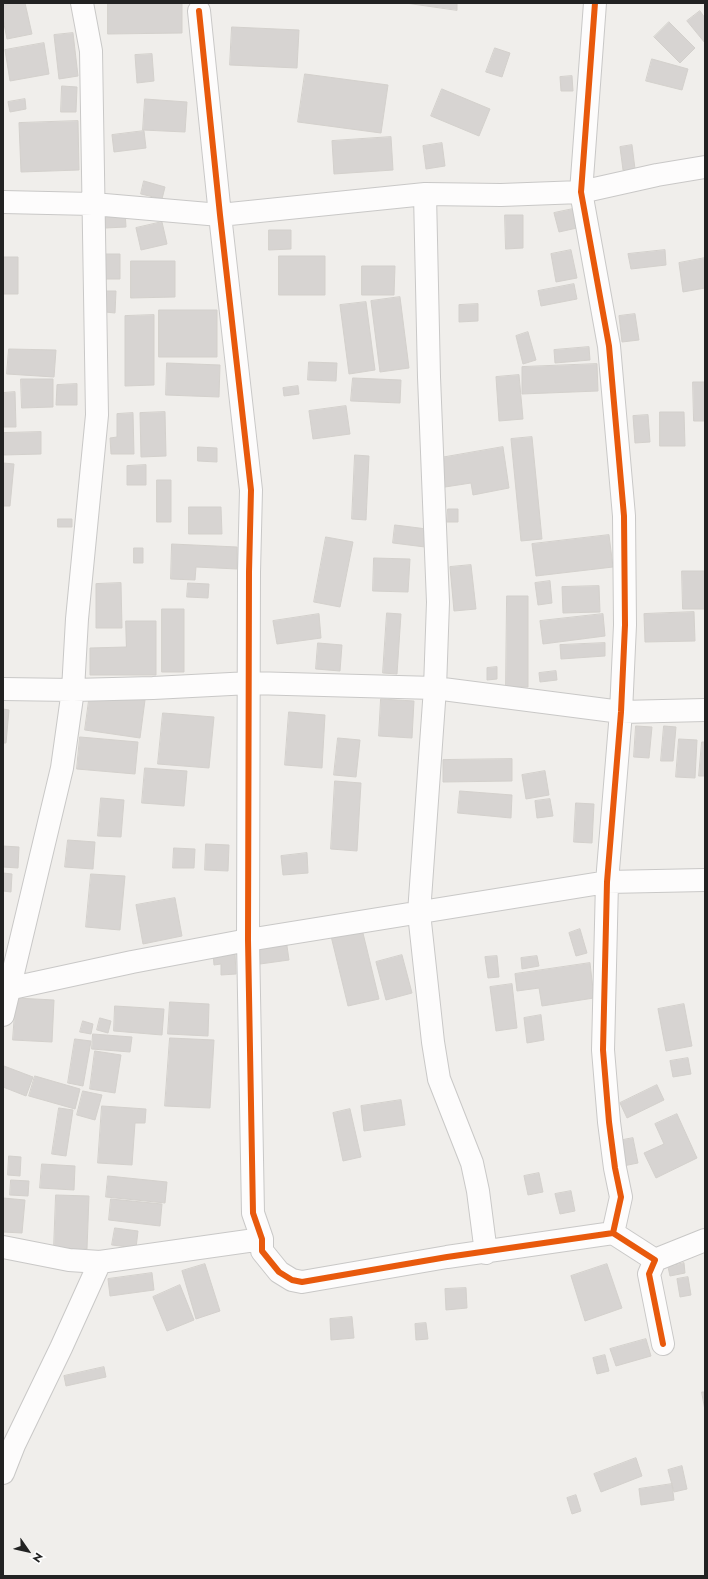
<!DOCTYPE html>
<style>
body{margin:0}
#map{position:relative;width:708px;height:1579px;overflow:hidden;background:#f0eeeb;font-family:Jost,sans-serif}
canvas{display:block}
.frame{position:absolute;inset:0;border:4px solid #222;pointer-events:none}
.north{position:absolute;left:8px;top:1531px;width:40px;height:40px;-webkit-text-stroke:3px #fff;paint-order:stroke;rotate:124deg;font-size:11px;font-weight:700;line-height:16px;text-align:center;color:#222}
.north::after{content:'';display:block;margin:auto;width:14px;height:18px;background:#222;clip-path:polygon(50% 0,100% 100%,50% 72%,0 100%)}
</style>
<div id="map">
<canvas width="708" height="1579"></canvas>
<div class="frame"></div>
<div class="north">N</div>
</div>
<script>
const ctx = document.querySelector('canvas').getContext('2d');
ctx.lineJoin = 'round';
function fillPath(path, color) {
  ctx.fillStyle = color;
  ctx.fill(path, 'evenodd');
}
function strokePath(path, color, width, dash) {
  ctx.strokeStyle = color;
  ctx.lineWidth = width;
  ctx.lineCap = dash ? 'butt' : 'round';
  ctx.setLineDash(dash || []);
  ctx.stroke(path);
}
const building = new Path2D(`
 M3,3H25L32,34L7,39L3,19Z
 M108,3H182V33L108,34Z
 M406,3H457V10Z
 M700,11L705,18V43L687,21Z
 M669,22L695,48L680,63L654,37Z
 M232,27L299,30L297,68L230,65Z
 M73,33L78,76L59,79L54,35Z
 M44,43L49,74L10,81L5,50Z
 M495,48L510,53L502,77L486,72Z
 M152,54L154,81L137,83L135,55Z
 M652,59L688,69L682,90L646,81Z
 M305,74L388,85L381,133L298,122Z
 M572,76L573,91H561L560,77Z
 M62,86L77,87L76,112H61Z
 M442,89L490,109L479,136L431,116Z
 M25,99L26,109L10,112L8,102Z
 M145,99L187,102L185,132L143,130Z
 M78,121L79,170L21,172L19,123Z
 M144,131L146,148L114,152L112,135Z
 M391,137L393,170L334,174L332,141Z
 M442,143L445,166L426,169L423,146Z
 M632,145L635,169L623,170L620,147Z
 M144,181L165,187L162,199L141,194Z
 M573,209L577,228L559,232L554,213Z
 M125,211L126,227L105,228V212Z
 M505,215H523V248L506,249Z
 M162,222L167,244L141,250L136,228Z
 M269,230H291V249L269,250Z
 M571,250L577,278L556,282L551,254Z
 M665,250L666,265L631,269L628,254Z
 M104,254H120V279H104Z
 M279,256H325V295H279Z
 M3,257H18V294H3Z
 M705,258V288L683,292L679,263Z
 M131,261H175V297L131,298Z
 M362,266H395L394,295H362Z
 M574,284L577,299L541,306L538,291Z
 M106,291H116L115,313L105,312Z
 M400,297L409,368L380,372L371,301Z
 M366,302L375,370L349,374L340,305Z
 M478,304V321L459,322V305Z
 M159,310H217V357H159Z
 M635,314L639,340L622,342L619,316Z
 M154,315V385L125,386V316Z
 M528,332L536,360L523,364L516,336Z
 M589,347L590,360L555,363L554,350Z
 M9,349L56,350L54,377L7,374Z
 M309,362L337,363L336,381L308,380Z
 M167,363L220,365L219,397L166,395Z
 M597,364L598,391L522,394V367Z
 M519,375L523,419L499,421L496,377Z
 M353,378L401,380L400,403L351,401Z
 M21,379H53V407L22,408Z
 M693,382H705V421H694Z
 M77,384V405H56L57,385Z
 M298,386L299,394L284,396L283,388Z
 M15,392L16,427H3V393Z
 M346,406L350,434L313,439L309,411Z
 M165,412L166,456L141,457L140,413Z
 M660,412H684L685,446H660Z
 M133,413L134,454H111L110,438L117,437V414Z
 M648,415L650,442L635,443L633,416Z
 M41,432V454L3,455V433Z
 M532,437L542,539L521,541L511,439Z
 M198,447L217,448V462L198,461Z
 M503,447L509,488L473,495L471,483L445,487L440,458Z
 M355,455L369,456L366,520L352,519Z
 M3,463L14,464L10,506H3Z
 M146,465V485H127V466Z
 M157,480H171V522H157Z
 M189,507H221L222,534H189Z
 M448,509H458V522H447Z
 M58,519H72V527H58Z
 M395,525L427,529L425,547L393,543Z
 M609,535L613,567L536,576L532,544Z
 M326,537L353,542L340,607L314,602Z
 M172,544L237,547V569L196,567L195,580L171,579Z
 M134,548H143V563H134Z
 M374,558L410,559L408,592L373,591Z
 M471,565L476,609L454,611L450,567Z
 M682,571H705V609H683Z
 M550,581L552,603L538,605L535,583Z
 M121,583L122,628H96V584Z
 M188,583L209,584L208,598L187,597Z
 M599,586L600,612L563,613L562,587Z
 M507,596H528V687H506Z
 M162,609H184V672H162Z
 M694,612L695,641L645,642L644,614Z
 M387,613L401,614L397,674L383,673Z
 M319,614L321,638L277,644L273,621Z
 M603,614L605,636L543,644L540,621Z
 M126,621H156V675H90V648L126,647Z
 M318,643L342,645L340,671L316,669Z
 M605,643V656L561,659L560,645Z
 M497,667V679L487,680V668Z
 M556,671L557,680L540,682L539,673Z
 M90,693L145,700L140,738L85,730Z
 M381,699L414,701L412,738L379,736Z
 M3,709L9,710L6,743H3Z
 M289,712L325,715L322,768L285,765Z
 M163,713L214,717L209,768L158,764Z
 M636,726L652,727L649,758L634,757Z
 M664,726L676,727L673,761H661Z
 M80,737L138,742L135,774L77,769Z
 M338,738L360,740L356,777L334,775Z
 M679,739L697,740L695,778L676,777Z
 M702,742H705V776H699Z
 M512,759V781L443,782V760Z
 M145,768L187,771L184,806L142,803Z
 M545,771L549,795L526,799L522,775Z
 M335,781L361,783L357,851L331,849Z
 M460,791L512,795L511,818L458,813Z
 M101,798L124,800L121,837L98,836Z
 M550,799L553,816L537,818L535,801Z
 M576,803L594,804L592,843L574,842Z
 M68,840L95,842L93,869L65,867Z
 M206,844L229,845L228,871L205,870Z
 M3,846L19,847L18,868L3,867Z
 M174,848L195,849L194,868H173Z
 M307,853L308,873L283,875L281,856Z
 M3,873L12,874L11,892L3,891Z
 M91,874L125,876L120,930L86,927Z
 M175,898L182,936L143,944L136,905Z
 M361,925L379,999L348,1006L330,932Z
 M580,929L587,953L576,956L569,933Z
 M286,939L289,960L260,964L257,943Z
 M235,952L236,974L221,975V964L214,965L213,953Z
 M402,955L412,993L386,1000L376,962Z
 M497,956L499,977L488,978L485,957Z
 M537,956L539,966L522,969L521,958Z
 M590,963L594,998L542,1006L539,988L517,991L515,974Z
 M512,984L517,1028L496,1031L490,987Z
 M16,998L54,1000L52,1042L13,1040Z
 M170,1002L209,1004L208,1036L168,1034Z
 M684,1004L692,1046L666,1051L658,1009Z
 M115,1006L164,1009L162,1035L114,1031Z
 M541,1015L544,1040L527,1043L524,1018Z
 M100,1018L111,1021L108,1033L97,1030Z
 M83,1021L93,1024L91,1034L80,1032Z
 M93,1034L132,1037L130,1052L92,1049Z
 M170,1038L214,1040L210,1108L165,1106Z
 M75,1039L91,1041L83,1086L68,1083Z
 M95,1051L121,1055L115,1093L90,1089Z
 M688,1058L691,1074L673,1077L670,1061Z
 M4,1066L33,1077L26,1096L3,1087Z
 M35,1076L80,1089L75,1109L29,1096Z
 M657,1085L664,1100L627,1118L620,1103Z
 M83,1091L102,1095L95,1120L77,1115Z
 M401,1100L405,1125L364,1131L361,1106Z
 M102,1106L146,1109L145,1123H135L132,1165L98,1163Z
 M59,1108L73,1110L66,1156L52,1154Z
 M350,1109L361,1157L343,1161L333,1113Z
 M677,1114L697,1158L656,1178L644,1153L664,1144L655,1124Z
 M633,1138L638,1163L623,1166L618,1141Z
 M9,1156L21,1157L20,1176L8,1175Z
 M42,1164L75,1166L74,1190L40,1188Z
 M539,1173L543,1192L528,1195L524,1176Z
 M108,1176L167,1182L165,1203L106,1197Z
 M11,1180L29,1181L28,1196L10,1195Z
 M571,1191L575,1211L560,1214L555,1194Z
 M56,1195L89,1196L87,1249L54,1248Z
 M3,1198L25,1200L22,1233L3,1232Z
 M111,1199L162,1204L160,1226L109,1220Z
 M115,1228L138,1231L136,1248L112,1245Z
 M684,1263L685,1273L670,1276L668,1267Z
 M205,1264L220,1311L196,1319L182,1271Z
 M607,1264L622,1308L585,1321L571,1276Z
 M152,1273L154,1290L110,1296L108,1279Z
 M688,1277L691,1295L680,1297L677,1279Z
 M180,1285L194,1320L167,1331L153,1297Z
 M466,1288L467,1308L446,1310L445,1289Z
 M352,1317L354,1338L331,1340L330,1319Z
 M426,1323L428,1339L416,1340L415,1324Z
 M646,1339L651,1356L616,1366L610,1349Z
 M605,1355L609,1371L597,1374L593,1358Z
 M104,1367L106,1377L66,1386L64,1376Z
 M702,1392H705V1410Z
 M636,1458L642,1476L601,1492L594,1474Z
 M682,1466L687,1489L674,1492L668,1470Z
 M672,1484L674,1500L641,1505L639,1489Z
 M576,1495L581,1511L572,1514L567,1498Z`);
fillPath(building, '#d7d4d2');
strokePath(building, '#d3d0cc', 1);
const minor = new Path2D(`
 M595,3L581,192L609,346L624,516L625,625L621,712L607,882L603,1050L609,1122L615,1168L621,1197L613,1233L655,1260L649,1274L663,1344
 M199,11L220,215L251,490L249,572L248,940L253,1213L262,1239V1251L279,1272L292,1280L302,1282L447,1257L613,1233
 M425,194L429,377L438,602L435,688L419,913L433,1042L439,1079L472,1163L478,1191L486,1253
 M3,202L93,204L220,215L425,194L501,195L581,192L657,175L705,167
 M3,689L73,690L153,688L250,683L435,688L621,712L705,710
 M3,990L132,962L248,940L607,882L705,880
 M3,1015L62,768L73,690L77,619L97,415L91,51L82,3
 M3,1247L69,1260L100,1262L262,1239
 M655,1260L705,1240
 M3,1473L14,1445L61,1348L100,1262`);
strokePath(minor, '#c9c8c7', 24);
strokePath(minor, '#fdfcfc', 22);
strokePath(new Path2D(`
 M595,3L581,192L609,346L624,516L625,625L621,712L607,882L603,1050L609,1122L615,1168L621,1197L613,1233L655,1260L649,1274L663,1344
 M199,11L220,215L251,490L249,572L248,940L253,1213L262,1239V1251L279,1272L292,1280L302,1282L447,1257L613,1233`), '#e8590c', 6);
</script>
